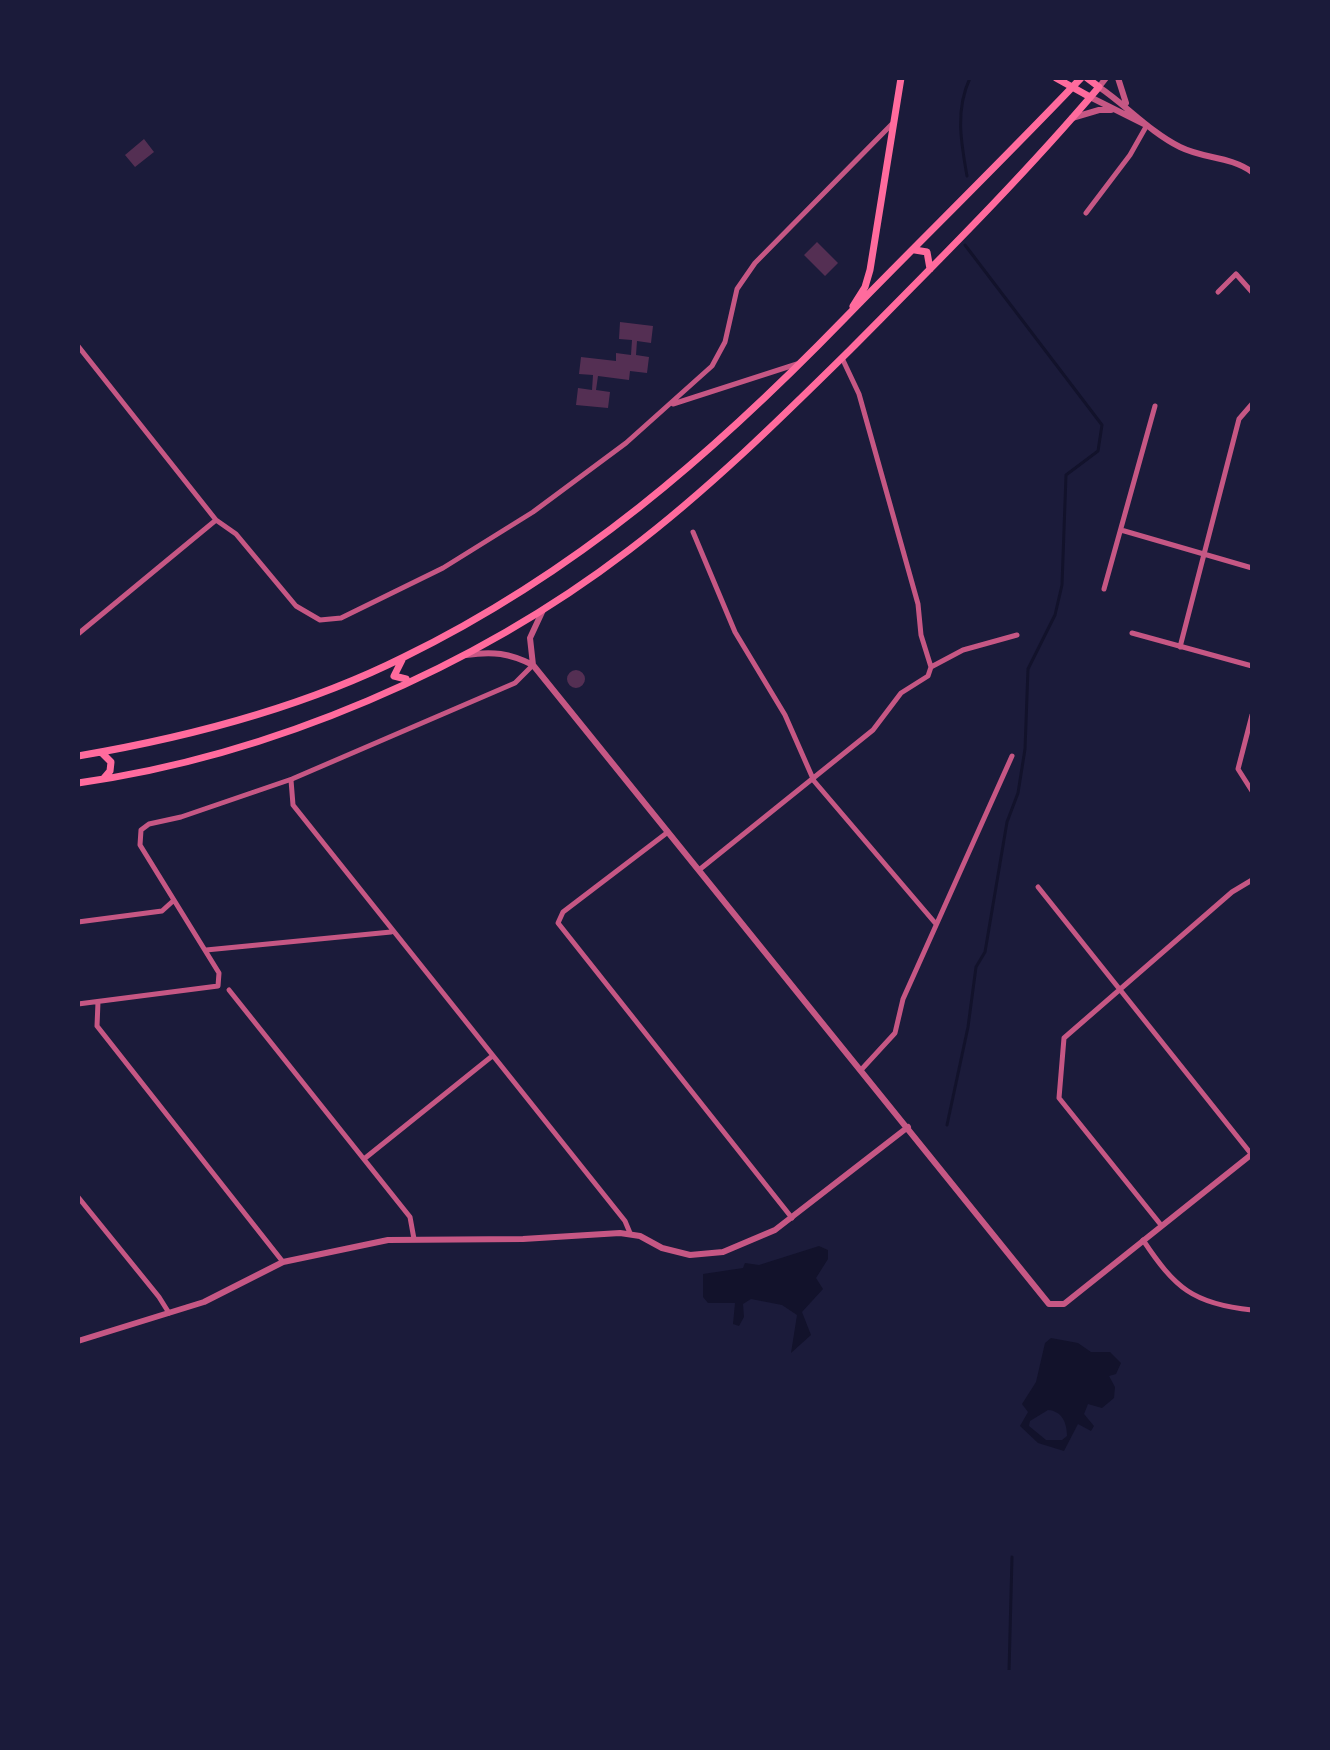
<!DOCTYPE html>
<style>
body{margin:0}
#map{position:relative;width:1330px;height:1750px;overflow:hidden;background:#1b1b3a;font-family:"DM Sans",sans-serif}
canvas{display:block}
.frame{position:absolute;inset:0;border:80px solid #1b1b3a;pointer-events:none}
</style>
<div id="map">
<canvas width="1330" height="1750"></canvas>
<div class="frame"></div>
</div>
<script>
const ctx = document.querySelector('canvas').getContext('2d');
ctx.lineJoin = 'round';
function fillPath(path, color) {
  ctx.fillStyle = color;
  ctx.fill(path, 'evenodd');
}
function strokePath(path, color, width, dash) {
  ctx.strokeStyle = color;
  ctx.lineWidth = width;
  ctx.lineCap = dash ? 'butt' : 'round';
  ctx.setLineDash(dash || []);
  ctx.stroke(path);
}
fillPath(new Path2D(`
 M819,1246L828,1250V1259L816,1278L823,1289L802,1312L811,1335L791,1353L797,1315L782,1305L751,1299L743,1304L744,1317L739,1326L733,1324L735,1303H708L703,1297V1274L743,1268L745,1263L759,1265Z
 M1051,1338L1078,1343L1091,1352H1110L1121,1363L1116,1374L1109,1376L1115,1387L1114,1398L1102,1408L1088,1404L1084,1414L1094,1426L1091,1431L1078,1424L1064,1451L1038,1443L1020,1426L1028,1412L1022,1404L1036,1382L1045,1343ZM1048,1410C1062,1411 1067,1423 1067,1436L1062,1440H1046L1029,1426L1030,1421Z`), '#12122b');
strokePath(new Path2D(`
 M967,176C961,142 955,110 970,78
 M947,1125L968,1027L976,967L985,952L1007,822L1018,793L1025,749L1028,669L1055,615L1062,585L1066,475L1098,451L1102,425L965,245
 M1009,1672L1012,1557`), '#12122b', 3);
fillPath(new Path2D(`
 M144,139L154,152L135,167L125,155Z
 M817,242L838,263L825,276L804,255Z
 M620,322L653,326L651,343L637,341L636,355L649,357L647,373L630,371L629,380L598,376L596,390L610,392L608,408L576,405L578,388L592,390L593,375L579,374L581,357L616,361V353L631,355L632,340L619,339Z
 M567 679a9 9 0 1 1 18 0a9 9 0 1 1-18 0Z`), '#542f53');
strokePath(new Path2D(`
 M1086,213L1130,155L1147,125
 M1218,292L1236,274L1252,292
 M78,346L216,520L236,534L296,606L320,620L341,618L443,568L533,512L626,443L712,366L725,342L737,289L755,263L892,124
 M842,358L859,394L918,604L921,635L931,667
 M673,404L797,364
 M1121,530L1252,568
 M693,532L735,632L785,715L814,781L936,924
 M1104,589L1155,406
 M1132,633L1252,666
 M78,634L216,520
 M1180,647L1239,419L1252,404
 M931,667L963,650L1017,635
 M1252,715L1238,769L1252,791
 M291,780L293,805L625,1221L630,1233
 M668,832L563,912L558,923L792,1218
 M699,870L873,730L901,693L928,676L931,667
 M1038,887L1252,1155
 M78,922L162,911L173,901
 M206,950L391,932
 M229,990L410,1217L414,1239
 M98,1002L97,1026L283,1262
 M78,1004L218,986L219,973L140,845L141,830L149,824L181,817L292,779L515,683L533,665
 M861,1070L895,1033L903,999L1012,756
 M364,1159L491,1057
 M78,1197L159,1297L169,1313
 M1161,1225L1059,1098L1064,1038L1232,892L1252,880
 M1143,1240C1175,1288 1193,1304 1252,1310`), '#c65784', 5);
strokePath(new Path2D(`
 M1106,78L1099,87C1127,106 1150,132 1180,147C1204,159 1230,156 1252,172
 M1118,78L1126,103
 M1090,97L1144,124
 M1072,118L1099,110H1111
 M466,655C493,651 509,653 533,665L1049,1304H1064L1252,1154
 M533,665L530,638L543,610
 M78,1341L204,1302L283,1262L388,1240L523,1239L620,1233L640,1236L662,1248L690,1255L723,1252L775,1230L908,1127`), '#c65784', 6);
strokePath(new Path2D(`
 M1056,78L1090,97
 M915,250L927,252L930,269
 M853,306L865,287L870,270L901,78
 M402,660L394,676L406,679
 M101,752L111,762L110,771L104,778
 M78,756C190,737 302,708 404,657C576,573 713,454 845,318C923,238 1004,159 1081,78
 M78,783C271,756 475,668 629,550C708,490 779,420 850,350C935,264 1021,179 1099,87L1087,78`), '#ff6b9d', 7);
</script>
